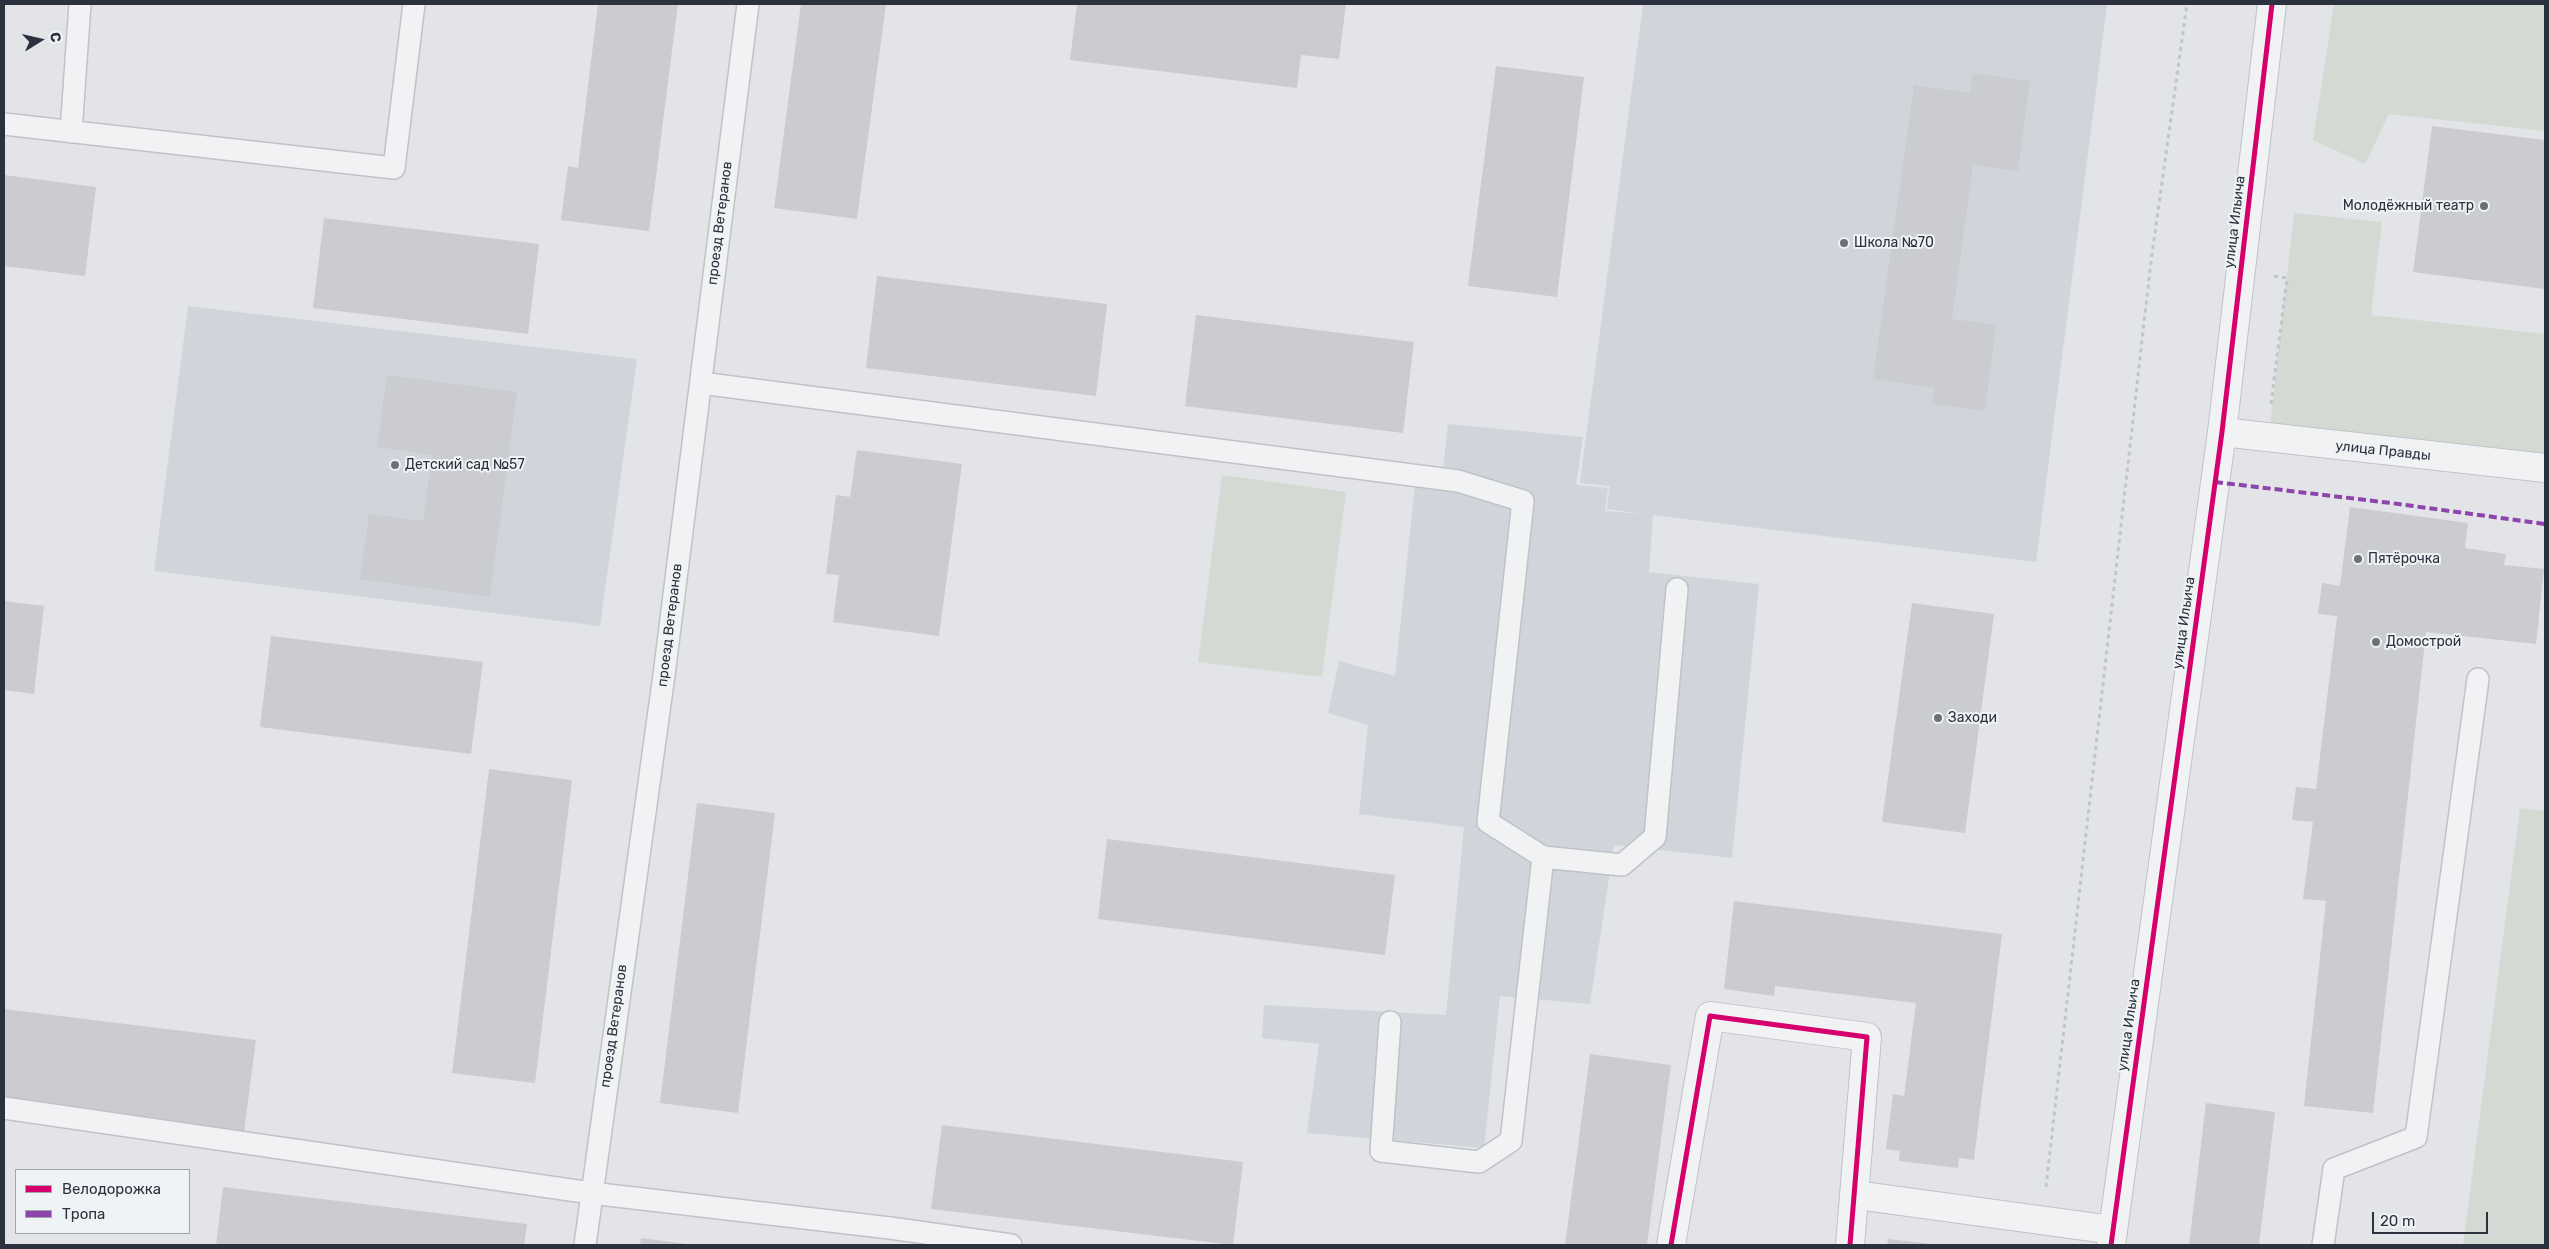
<!DOCTYPE html>
<meta charset="utf-8">
<style>
body{margin:0}
#map{position:relative;width:2549px;height:1249px;overflow:hidden;background:#e2e4e7;font-family:Rubik,sans-serif}
canvas{display:block}
.frame{position:absolute;inset:0;border:5px solid #2b323e;pointer-events:none}
.legend{position:absolute;left:15px;top:1169px;width:175px;height:65px;box-sizing:border-box;background:#f0f3f6;border:1px solid #a1a6ac;margin:0;padding:6px 9px;list-style:none;font-size:15px;color:#2b323e}
.legend li{display:flex;align-items:center;gap:10px;height:25px}
.legend b{width:25px;border:1px solid #a1a6ac}
.north{position:absolute;left:15px;top:15px;width:50px;height:50px;-webkit-text-stroke:4px #f0f3f6;paint-order:stroke;rotate:80deg;font-size:14px;font-weight:700;line-height:20px;text-align:center;color:#2b323e}
.north::after{content:'';display:block;margin:auto;width:18px;height:22px;background:#2b323e;clip-path:polygon(50% 0,100% 100%,50% 72%,0 100%)}
.scale{position:absolute;left:2372px;top:1212px;width:116px;height:22px;box-sizing:border-box;border:2px solid #2b323e;border-top:0;padding-left:6px;font-size:15px;line-height:18px;white-space:nowrap;color:#2b323e;-webkit-text-stroke:4px #f0f3f6;paint-order:stroke}
</style>
<div id="map">
<canvas width="2549" height="1249"></canvas>
<div class="frame"></div>
<ul class="legend">
<li><b style="height:6px;background:#d6006c"></b>Велодорожка</li>
<li><b style="height:6px;background:#8e44ad"></b>Тропа</li>
</ul>
<div class="north">С</div>
<div class="scale">20 m</div>
</div>
<script>
const ctx = document.querySelector('canvas').getContext('2d');
ctx.lineJoin = 'round';
function fillPath(path, color) {
  ctx.fillStyle = color;
  ctx.fill(path, 'evenodd');
}
function strokePath(path, color, width, dash) {
  ctx.strokeStyle = color;
  ctx.lineWidth = width;
  ctx.lineCap = dash ? 'butt' : 'round';
  ctx.setLineDash(dash || []);
  ctx.stroke(path);
}
function label(font, color, halo, rows, align = 'center') {
  ctx.font = font + ' Rubik,sans-serif';
  ctx.lineWidth = 4;
  ctx.setLineDash([]);
  ctx.textBaseline = 'middle';
  ctx.strokeStyle = halo;
  ctx.fillStyle = color;
  for (const [text, x, y, turn = 0] of rows) {
    ctx.save();
    ctx.translate(x, y);
    ctx.rotate((+turn || 0) * Math.PI / 180);
    ctx.textAlign = isNaN(turn) ? turn : align;
    if (halo) ctx.strokeText(text, 0, 0);
    ctx.fillText(text, 0, 0);
    ctx.restore();
  }
}
fillPath(new Path2D(`
 M1643,4H2107L2036,562L1653,515L1649,572L1759,584L1732,858L1614,845L1590,1004L1500,996L1484,1148L1307,1133L1319,1044L1262,1038L1264,1005L1446,1015L1464,827L1359,814L1368,725L1328,713L1339,661L1395,676L1415,485L1441,488L1448,424L1583,437L1576,485L1608,488L1605,511L1643,514L1607,509L1610,486L1580,483Z
 M188,306L637,359L600,626L154,571Z`), '#d1d4da');
fillPath(new Path2D(`
 M2334,4H2545V131L2389,114L2365,164L2313,140Z
 M2294,213L2382,222L2371,315L2545,334V467L2269,435Z
 M1222,475L1346,492L1322,677L1198,662Z
 M2520,808L2545,811V1245H2463Z`), '#d3dad3');
fillPath(new Path2D(`
 M598,4H678L649,231L561,220L568,166L578,168Z
 M801,4H886L857,219L774,208Z
 M1077,4H1346L1339,59L1301,55L1297,88L1070,60Z
 M1496,66L1584,77L1557,297L1468,286Z
 M1973,73L2030,81L2018,171L1973,165L1952,319L1996,325L1985,411L1932,404L1934,388L1873,379L1914,85L1970,93Z
 M2432,126L2545,140V289L2413,272Z
 M4,175L96,187L85,276L4,266Z
 M324,218L539,244L528,334L313,308Z
 M877,276L1107,304L1096,396L866,368Z
 M1196,315L1414,342L1403,433L1185,406Z
 M387,375L517,392L490,597L360,579L369,514L423,521L432,455L377,447Z
 M857,450L962,464L939,636L833,622L839,575L826,574L836,495L850,497Z
 M2350,507L2468,523L2465,548L2506,554L2504,565L2544,569L2536,644L2426,632L2373,1113L2304,1106L2326,901L2303,899L2313,822L2292,820L2296,787L2316,789L2337,616L2318,614L2322,583L2340,586Z
 M4,601L44,606L34,694L4,690Z
 M1912,603L1994,614L1965,833L1882,822Z
 M271,636L483,662L471,754L260,727Z
 M489,769L572,780L535,1083L452,1073Z
 M697,803L775,813L738,1113L660,1103Z
 M1107,839L1395,875L1385,955L1098,919Z
 M1734,901L2002,934L1974,1160L1959,1158L1958,1168L1899,1161L1900,1151L1886,1149L1893,1094L1904,1096L1916,1003L1775,986L1774,996L1724,989Z
 M4,1009L256,1040L244,1132L4,1102Z
 M1590,1054L1671,1065L1647,1245H1565Z
 M2206,1103L2275,1112L2259,1245H2189Z
 M942,1125L1243,1162L1233,1245L931,1209Z
 M223,1187L527,1224L524,1245H216Z
 M641,1238L687,1244V1245H640Z
 M1888,1239L1932,1244V1245H1887Z`), '#cbcccf');
const service = new Path2D(`
 M4,124L394,168L414,4
 M71,132L80,4
 M701,383L1458,481L1523,501L1488,822L1543,857L1622,865L1655,837L1677,589
 M1390,1022L1381,1151L1479,1162L1511,1141L1543,857
 M4,1108L591,1193L890,1228L1011,1245
 M585,1245L664,675L748,4
 M2323,1245L2334,1169L2416,1137L2478,679`);
const minor = new Path2D(`
 M2222,432L2545,468
 M1856,1195L2113,1230
 M1671,1245L1710,1016L1867,1037L1850,1245`);
const tertiary = new Path2D(`
 M2111,1245L2222,432L2272,4`);
strokePath(service, '#c1c2c5', 24);
strokePath(minor, '#c1c2c5', 30);
strokePath(tertiary, '#c1c2c5', 30);
strokePath(new Path2D(`
 M2271,404L2287,278L2273,276
 M2046,1187L2151,261L2187,4`), '#c2c5c7', 3, [4, 4]);
strokePath(service, '#f1f2f4', 21);
strokePath(minor, '#f1f2f4', 28);
strokePath(tertiary, '#f1f2f4', 28);
strokePath(new Path2D(`
 M2215,482L2391,503L2545,524`), '#8e44ad', 4, [8, 4]);
strokePath(new Path2D(`
 M1671,1245L1710,1016L1867,1037L1850,1245
 M2111,1245L2222,432L2272,4`), '#d6006c', 5);
for (const [x, y, r, color] of [
 [2484,206,5,"#6b7079"],
 [1844,243,5,"#6b7079"],
 [395,465,5,"#6b7079"],
 [2358,559,5,"#6b7079"],
 [2376,642,5,"#6b7079"],
 [1938,718,5,"#6b7079"]
]) {
  const dot = new Path2D();
  dot.arc(x, y, r, 0, 2 * Math.PI);
  ctx.fillStyle = color;
  ctx.fill(dot);
  strokePath(dot, '#f0f3f6', 2);
}
label('14px', '#2b323e', '#f0f3f6', [
 ["Молодёжный театр",2474,206,"right"],
 ["Школа №70",1854,243],
 ["Детский сад №57",405,465],
 ["Пятёрочка",2368,559],
 ["Домострой",2386,642],
 ["Заходи",1948,718]
], 'left');
label('14px', '#2b323e', '#f0f3f6', [
 ["улица Ильича",2235,222,-83],
 ["проезд Ветеранов",720,223,-83],
 ["улица Правды",2383,451,6],
 ["улица Ильича",2184,623,-82],
 ["проезд Ветеранов",670,625,-83],
 ["улица Ильича",2129,1025,-82],
 ["проезд Ветеранов",614,1026,-82]
]);
</script>
